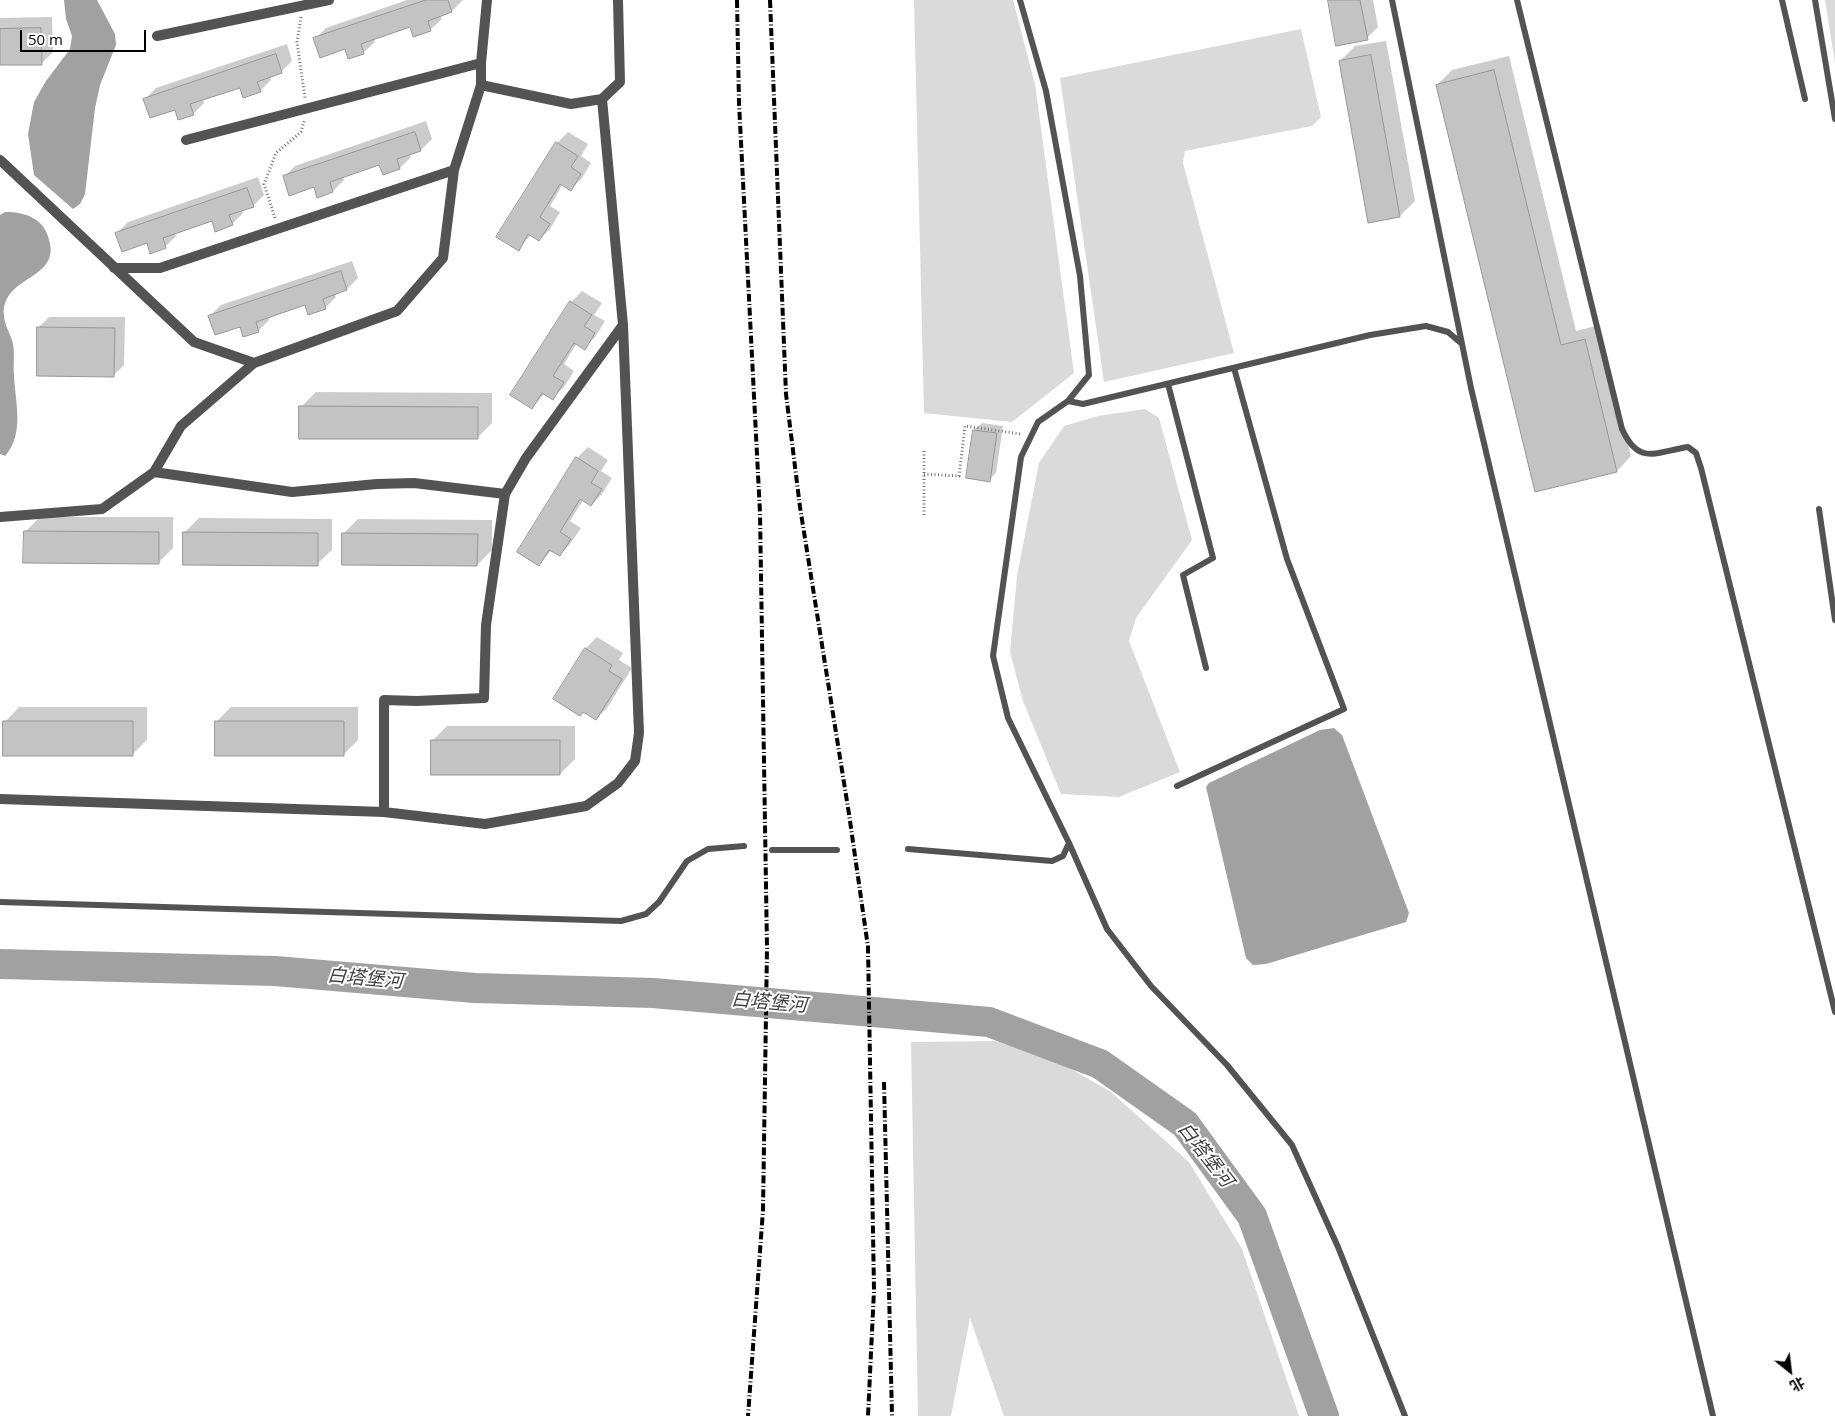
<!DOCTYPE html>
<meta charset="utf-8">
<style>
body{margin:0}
#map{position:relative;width:1835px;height:1416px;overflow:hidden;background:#fff;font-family:"Open Sans","Noto Sans SC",sans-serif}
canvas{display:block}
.north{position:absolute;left:1765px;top:1346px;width:50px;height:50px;-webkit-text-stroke:4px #fff;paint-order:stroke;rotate:151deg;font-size:14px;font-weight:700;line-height:20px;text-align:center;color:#000}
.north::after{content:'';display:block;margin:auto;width:18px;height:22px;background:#000;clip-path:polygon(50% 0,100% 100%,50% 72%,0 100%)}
.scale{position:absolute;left:20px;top:30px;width:126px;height:22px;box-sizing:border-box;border:2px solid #000;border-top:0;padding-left:6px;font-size:15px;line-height:18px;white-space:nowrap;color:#000;-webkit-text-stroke:4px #fff;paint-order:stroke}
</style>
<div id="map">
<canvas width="1835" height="1416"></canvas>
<div class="north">北</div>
<div class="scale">50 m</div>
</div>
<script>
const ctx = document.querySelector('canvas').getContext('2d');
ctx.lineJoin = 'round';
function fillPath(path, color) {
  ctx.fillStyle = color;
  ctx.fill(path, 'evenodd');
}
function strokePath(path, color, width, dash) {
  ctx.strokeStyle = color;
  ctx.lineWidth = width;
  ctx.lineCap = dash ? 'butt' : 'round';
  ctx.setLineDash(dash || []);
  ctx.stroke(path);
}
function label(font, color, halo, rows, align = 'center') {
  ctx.font = font + ' "Open Sans","Noto Sans SC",sans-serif';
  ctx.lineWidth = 4;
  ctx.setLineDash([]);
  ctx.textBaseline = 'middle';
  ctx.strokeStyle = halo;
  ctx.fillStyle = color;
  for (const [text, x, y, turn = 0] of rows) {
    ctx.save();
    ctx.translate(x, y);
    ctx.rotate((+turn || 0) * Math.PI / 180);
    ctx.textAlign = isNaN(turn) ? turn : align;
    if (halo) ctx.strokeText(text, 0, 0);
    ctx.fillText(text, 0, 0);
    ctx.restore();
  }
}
fillPath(new Path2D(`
 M914,0H1013L1035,84L1074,373L1012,422L924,413Z
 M1825,0H1835V63Z
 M1301,29L1321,117L1312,126L1185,151L1183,163L1234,353L1104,382L1060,78Z
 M1145,409L1159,418L1192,540L1136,618L1129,641L1180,772L1119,797L1061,794L1023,701L1010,652L1017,576L1039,463L1064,426L1098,416Z
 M996,1041L1052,1058L1111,1092L1189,1162L1242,1249L1299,1416H1004L970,1318L951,1416H918L911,1042Z`), '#dadada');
fillPath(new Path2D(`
 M64,0H97L115,34L116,45L100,85L95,108L85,194L80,204L73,209L34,175L28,134L34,102L46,81L70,49L72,36L66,19Z
 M5,212C27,212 46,219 50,244C57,280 1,277 4,315C4,325 11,334 13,344C15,354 13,365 14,375C15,402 25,434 5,456L0,454V215Z
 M1334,728L1342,735L1409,913L1406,922L1266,964L1253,965L1246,958L1206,787L1209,783L1320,730Z`), '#a1a1a1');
fillPath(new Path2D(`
 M407,0H463L452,11L440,15L442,19L430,30L411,25L373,38L375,42L363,53L315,39L326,28Z
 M1329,0H1373L1378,27L1367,38Z
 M52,17L53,52L42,63L0,64V18Z
 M1386,41L1415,201L1400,216L1369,221L1340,61L1355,46Z
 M287,44L292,61L281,72L270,76L271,80L260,91L240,86L203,99L204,103L193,114L145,99L156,88Z
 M1509,56L1576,331L1600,325L1631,456L1617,471L1437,85L1452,70Z
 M426,121L432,139L421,150L409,154L411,157L400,168L380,164L342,176L344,180L333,191L318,196L315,186L284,177L295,166Z
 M568,132L588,144L581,156L591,163L582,178L571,189L563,184L550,206L560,212L550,229L539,240L531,235L518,249L557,143Z
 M258,177L264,195L253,206L242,210L243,213L232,224L212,220L175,233L176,236L165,247L117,233L128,222Z
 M352,261L358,278L347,289L335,293L336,297L325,308L306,303L268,316L269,320L258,331L210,316L221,305Z
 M582,291L602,303L594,315L605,321L595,337L584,348L577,343L564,364L574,371L564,387L553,398L545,393L532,408L571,302Z
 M49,317H125L124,365L113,376L38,328Z
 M316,392L492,393V423L477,438L301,407Z
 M982,423L1003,426L996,473L989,480L974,430Z
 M588,447L608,460L601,471L612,478L602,494L591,505L583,500L570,521L581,528L570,544L559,555L552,550L539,564L577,458Z
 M40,517H173V548L158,563L25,532Z
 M199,518L332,519V550L317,564L184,533Z
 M358,519L492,520V550L477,565L344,533Z
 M597,637L623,653L619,660L632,668L607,708L596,719L554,698L586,648Z
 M19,707H147V740L132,755L5,722Z
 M231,707H358V740L343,755L216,722Z
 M447,726H575V759L560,774L432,741Z`), '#0003');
strokePath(new Path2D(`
 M0,964L275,971L475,988L653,993L989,1022L1100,1064L1185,1124L1252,1216L1324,1416`), '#a1a1a1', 30);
const building = new Path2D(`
 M426,0H448L452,12L428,21L431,31L413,37L410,27L361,44L364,54L348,59L345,49L320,58L313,38Z
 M1328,0H1360L1368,40L1336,46Z
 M41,28L42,65H0V29Z
 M276,54L282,73L257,82L261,92L243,98L240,88L190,104L194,115L178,120L175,110L150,118L143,99Z
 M1371,55L1400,217L1368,223L1339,61Z
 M1494,70L1561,345L1585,339L1617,472L1535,492L1436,85Z
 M415,132L421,151L397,159L400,169L383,175L379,165L330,182L333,192L317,198L314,187L289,196L283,176Z
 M556,142L578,156L571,167L581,174L571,191L560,184L540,217L550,224L539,241L528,234L519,251L496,237Z
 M247,188L254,207L229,215L233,225L215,232L212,221L163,238L166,248L150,254L147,243L122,252L115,233Z
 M341,271L347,290L323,299L326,309L308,315L305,305L256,322L259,332L243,337L240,327L215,335L208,316Z
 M570,301L592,315L584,326L595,333L585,350L574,343L553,376L564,382L553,400L542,393L532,409L510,395Z
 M37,327L115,328L114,377L37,376Z
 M299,406L478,407V439H299Z
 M973,430L997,433L990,482L966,478Z
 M576,457L598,471L591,483L602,489L591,506L580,499L560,532L571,539L560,556L549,550L539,566L517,552Z
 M24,531L159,532V564L23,563Z
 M183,532L318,533V566L183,565Z
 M342,533L478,534L477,566L342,565Z
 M585,648L612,665L609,671L622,679L596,720L583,712L580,716L553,699Z
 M3,721H133V756H3Z
 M215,721H344V756H215Z
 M431,740H560V775H431Z`);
fillPath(building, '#c3c3c3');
strokePath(building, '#979797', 1);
strokePath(new Path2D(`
 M301,17L297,42L305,98
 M275,218L264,184L276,153L301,132L304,121
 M924,474L959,476L965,426L1021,434
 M924,515V449`), '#757575', 3, [1, 2.5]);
strokePath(new Path2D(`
 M1392,0L1471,388L1713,1416
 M1517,0L1622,429C1639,466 1655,452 1688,447L1696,453L1701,468L1835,1012
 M1782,0L1805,99
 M1815,0L1835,119
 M1168,384L1213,558L1183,575L1206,668
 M1068,401L1083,404L1370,335L1426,326L1448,332L1462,344
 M1819,509L1835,620
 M1177,786L1344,709L1287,559L1234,368
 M1069,843L1107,929L1151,986L1227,1065L1292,1145L1338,1247L1405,1416
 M908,849L1052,861L1063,856L1069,843L1008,718L993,656L1021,457L1038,422L1068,401L1089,375L1080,276L1046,91L1020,0
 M772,850H837
 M0,902L621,921L646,914L659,902L687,861L708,849L744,846`), '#535353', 6);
strokePath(new Path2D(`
 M157,36L329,0
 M481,85L571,104L602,99L620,82L618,0
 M186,140L481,63
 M0,160L194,342L254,363
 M114,268H160L454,170
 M154,472L292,492L377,484L414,483L505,494
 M0,517L102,509L154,472L181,426L254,363L397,311L443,258L454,170L481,85V63L487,0
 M0,799L384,812L485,824L586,806L618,783L635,761L639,733L623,325L602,99
 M384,812V700L417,701L484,698L486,625L505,494L526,458L623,325`), '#535353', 10);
strokePath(new Path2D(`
 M737,0L739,103L760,513L767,948L763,1210L748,1416
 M770,0L786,394L800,507L849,814L868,947L874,1290L868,1416
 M884,1082L892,1416`), '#000', 4, [8, 2.5, 1, 2.5]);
label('italic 19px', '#424242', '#fff', [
 ["白塔堡河",365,979,5],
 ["白塔堡河",769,1003,5],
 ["白塔堡河",1205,1155,52]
]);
</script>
